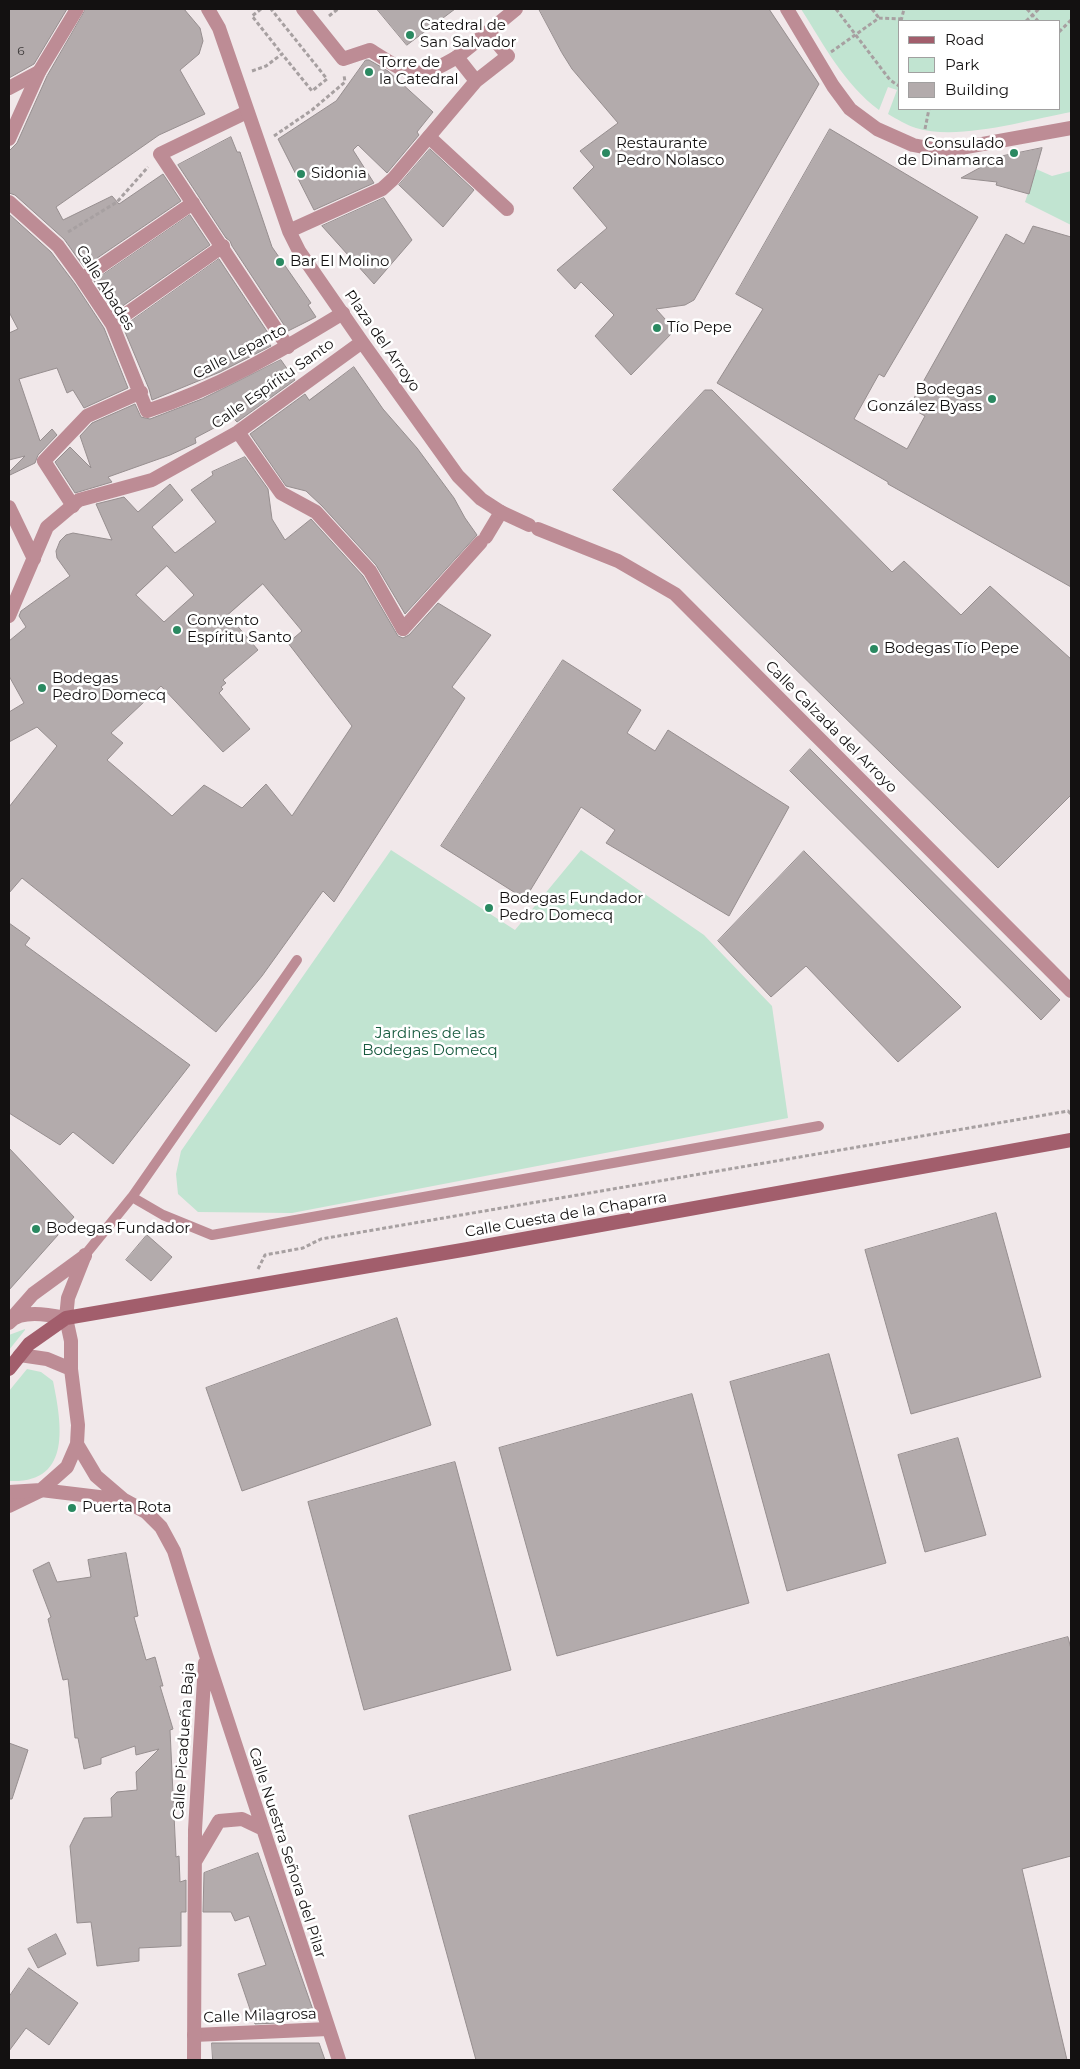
<!DOCTYPE html>
<meta charset="utf-8">
<style>
body{margin:0}
#map{position:relative;width:1080px;height:2069px;overflow:hidden;background:#f1e8ea;font-family:Montserrat,sans-serif}
canvas{display:block}
.frame{position:absolute;inset:0;border:10px solid #131111;pointer-events:none}
.legend{position:absolute;left:898px;top:20px;width:162px;height:90px;box-sizing:border-box;background:#fff;border:1px solid #a1a0a0;margin:0;padding:6px 9px;list-style:none;font-size:15px;color:#131111}
.legend li{display:flex;align-items:center;gap:10px;height:25px}
.legend b{width:25px;border:1px solid #a1a0a0}
</style>
<div id="map">
<canvas width="1080" height="2069"></canvas>
<div class="frame"></div>
<ul class="legend">
<li><b style="height:6px;background:#a25e6c"></b>Road</li>
<li><b style="height:14px;background:#c1e4d1"></b>Park</li>
<li><b style="height:14px;background:#b3abac"></b>Building</li>
</ul>
</div>
<script>
const ctx = document.querySelector('canvas').getContext('2d');
ctx.lineJoin = 'round';
function fillPath(path, color) {
  ctx.fillStyle = color;
  ctx.fill(path, 'evenodd');
}
function strokePath(path, color, width, dash) {
  ctx.strokeStyle = color;
  ctx.lineWidth = width;
  ctx.lineCap = dash ? 'butt' : 'round';
  ctx.setLineDash(dash || []);
  ctx.stroke(path);
}
function label(font, color, halo, rows, align = 'center') {
  ctx.font = font + ' Montserrat,sans-serif';
  ctx.lineWidth = 5;
  ctx.setLineDash([]);
  ctx.textBaseline = 'middle';
  ctx.strokeStyle = halo;
  ctx.fillStyle = color;
  for (const [text, x, y, turn = 0] of rows) {
    ctx.save();
    ctx.translate(x, y);
    ctx.rotate((+turn || 0) * Math.PI / 180);
    ctx.textAlign = isNaN(turn) ? turn : align;
    if (halo) ctx.strokeText(text, 0, 0);
    ctx.fillText(text, 0, 0);
    ctx.restore();
  }
}
fillPath(new Path2D(`
 M801,9H1071V112C1027,120 959,141 916,128C906,125 897,119 888,114L897,90L888,87L879,110C844,84 824,45 801,9ZM899,21H1059V109H899Z
 M1036,169L1052,176L1071,171V225L1025,202Z
 M391,850L515,930L581,850L704,935L772,1006L788,1118L292,1213L198,1212L178,1194L176,1174L181,1151Z
 M25,1329V1330L9,1350V1335Z
 M27,1369L41,1372L53,1381C62,1425 72,1484 9,1481V1391Z`), '#c1e4d1');
const building = new Path2D(`
 M9,9H67L34,64L9,78Z
 M86,9H184L200,28L203,41L199,54L180,70L205,114L159,135L56,207L63,220L112,196L119,204L163,174L181,201L84,267L64,239L15,195L9,193V151L17,143L47,76Z
 M377,9H455L407,45Z
 M539,9H769L819,84L694,300L685,305L656,309L675,330L631,375L595,336L614,315L581,282L575,289L557,270L607,228L573,188L594,167L580,151L618,123L572,69L562,53Z
 M366,60H369L388,71L433,112L417,132L419,135L387,173L358,145L353,150L374,183L314,210L278,139L336,101Z
 M830,129L978,217L884,377L879,374L854,419L907,449L925,416L909,407L1006,234L1024,244L1033,226L1071,237V587L888,484V482L717,383L763,309L736,294Z
 M231,137L237,152H240L272,247L311,303L308,305L316,317L288,331L232,246L230,241L226,238L178,165Z
 M1042,148L1029,194L996,185L997,182L961,178L983,166L984,160Z
 M430,149L474,190L443,227L399,185Z
 M384,198L412,240L374,284L322,226Z
 M9,214L51,252L75,284L104,328L128,388L84,408L73,390L67,393L57,368L19,379L40,441L52,429L57,435L38,455L35,463L10,475L9,472L25,456L9,460V333L18,329L9,312Z
 M190,215L210,245L114,312L94,281Z
 M219,259L272,339L267,341L271,346L220,372L152,400L149,389L123,327Z
 M281,360L295,380L237,422L233,418L195,438L196,443L170,455L108,477L112,482L75,493L55,462L70,447L91,468L80,436L92,423L135,404L141,417L150,419L202,399Z
 M354,367L383,409L417,448L454,498L465,518L477,535L405,614L376,565L322,506L306,491L286,486L250,434L305,394L309,400Z
 M705,390H712L892,572L904,561L961,615L990,586L1071,659V795L998,868L613,490Z
 M245,457L268,489L272,519L285,540L311,519L363,576L398,636L403,638L409,635L438,603L491,635L452,687L465,698L334,902L323,891L262,976L216,1032L22,878L9,893V807L57,746L37,727L9,742V712L24,703L9,676V641L26,627L19,616L21,611L70,576L57,558L56,551L60,541L66,535L73,533L112,540L96,504L124,497L138,512L170,484L183,500L152,527L175,553L216,522L191,490L213,475L212,472ZM167,566L194,595L164,622L136,595ZM263,584L302,631L288,643L352,726L292,816L266,784L242,808L204,785L172,816L107,760L123,743L111,733L161,686L223,752L250,729L219,693L223,689L221,687L226,683L223,680L258,650L228,615Z
 M563,660L641,710L627,733L655,751L668,730L789,807L729,916L606,843L615,830L581,807L525,899L441,846Z
 M810,749L1060,1000L1041,1020L790,771Z
 M804,851L961,1007L898,1062L806,966L771,997L718,941Z
 M9,923L30,938L25,945L190,1065L113,1164L73,1132L60,1145L9,1113Z
 M9,1148L74,1217L9,1290Z
 M996,1213L1041,1377L911,1414L865,1250Z
 M147,1235L172,1257L151,1281L126,1260Z
 M397,1318L431,1425L242,1491L206,1388Z
 M829,1354L886,1563L787,1591L730,1382Z
 M692,1394L749,1603L557,1656L499,1448Z
 M958,1438L986,1535L925,1552L898,1455Z
 M455,1462L511,1670L364,1710L308,1502Z
 M126,1553L138,1616L134,1617L146,1660L155,1657L163,1686H160L173,1729L170,1730L176,1857L179,1856L180,1882L186,1880V1912H181V1946L139,1948V1961L97,1966L91,1922L77,1923L70,1846L84,1818L112,1817L111,1798L117,1792L137,1790L136,1772L159,1749L136,1755L135,1746L101,1758V1764L84,1769L78,1738H75L68,1679L63,1680L48,1619L51,1617L33,1570L49,1562L57,1582L91,1577L88,1560Z
 M1068,1637L1071,1649V1856L1022,1869L1067,2060H476L409,1816Z
 M9,1743L28,1750L12,1799H9Z
 M258,1853L313,2010L277,2023L255,2024L238,1974L266,1965L249,1916L235,1921L231,1912H203L204,1873Z
 M56,1934L66,1954L38,1968L28,1949Z
 M29,1968L78,2003L49,2045L26,2028L9,2051V1997Z
 M212,2043H319L325,2060H213Z`);
fillPath(building, '#b3abac');
strokePath(building, '#968e8f', 1);
strokePath(new Path2D(`
 M261,9L252,16L282,54
 M836,9L890,80L899,86
 M872,9L879,18
 M1027,9L1038,21
 M329,16L338,9
 M901,21L904,9
 M1026,21L1039,9
 M1059,32L1071,20
 M831,52L879,18L901,19
 M252,71L266,66L282,54L312,91L327,79L271,9
 M925,129L929,109
 M274,136L312,110L345,82L344,75
 M68,232L117,202L148,167
 M258,1269L265,1255L303,1248L321,1239L1068,1111L1071,1114`), '#a7a0a1', 3, [4, 2.5]);
strokePath(new Path2D(`
 M132,1197L163,1215L212,1235L819,1126
 M85,1255L132,1197L297,960`), '#bd8c95', 10);
strokePath(new Path2D(`
 M303,9L343,59L370,50C409,74 414,83 457,57
 M9,88L39,72
 M247,112L160,154L288,347
 M429,137L507,209
 M9,202L58,246L82,279L112,324L147,411C218,388 279,352 343,313
 M82,279L193,203
 M112,324L223,246
 M73,506L44,461L87,416L141,392
 M486,537L501,512
 M403,629L481,542
 M194,2035L328,2029`), '#bd8c95', 14);
strokePath(new Path2D(`
 M208,9L219,28L289,231L299,251L362,342L458,476L481,499L501,512L529,525
 M488,32L508,56L476,81L457,57Z
 M488,32L516,9
 M9,139L39,72L77,9
 M289,231L382,189L393,179L476,81
 M238,432L281,493L316,512L370,571L403,629
 M9,507L34,559
 M538,529L618,561L675,594L1071,991
 M9,616L47,527L79,500L152,480L238,432L362,342
 M11,1319L33,1294L85,1256
 M9,1323C20,1309 50,1315 66,1318L68,1298L85,1255
 M9,1506L40,1491`), '#bd8c95', 14);
strokePath(new Path2D(`
 M787,9L833,86L850,109L877,129L913,145L944,151L1071,128
 M20,1355L47,1359L71,1369
 M77,1444L96,1476L124,1500L146,1512L161,1527L174,1551L206,1655L339,2060
 M41,1490L67,1467L77,1444L78,1425L71,1369V1341L66,1318
 M9,1492L41,1490L124,1500
 M196,1860L219,1821L242,1819L263,1829
 M194,2060L195,1830L205,1663`), '#bd8c95', 14);
strokePath(new Path2D(`
 M9,1369L29,1344L66,1318L468,1249L1071,1140`), '#a25e6c', 14);
for (const [x, y, r, color] of [
 [410,35,5,"#2a8961"],
 [369,72,5,"#2a8961"],
 [606,153,5,"#2a8961"],
 [1014,153,5,"#2a8961"],
 [301,174,5,"#2a8961"],
 [280,262,5,"#2a8961"],
 [657,328,5,"#2a8961"],
 [992,399,5,"#2a8961"],
 [177,630,5,"#2a8961"],
 [874,649,5,"#2a8961"],
 [42,688,5,"#2a8961"],
 [489,908,5,"#2a8961"],
 [36,1229,5,"#2a8961"],
 [72,1508,5,"#2a8961"]
]) {
  const dot = new Path2D();
  dot.arc(x, y, r, 0, 2 * Math.PI);
  ctx.fillStyle = color;
  ctx.fill(dot);
  strokePath(dot, '#fff', 2);
}
label('12px', '#3b3838', null, [
 ["6",21,51]
]);
label('15px', '#131111', '#fff', [
 ["Catedral de",420,26],
 ["San Salvador",420,43],
 ["Torre de",379,63],
 ["la Catedral",379,80],
 ["Restaurante",616,144],
 ["Pedro Nolasco",616,161],
 ["Consulado",1004,144,"right"],
 ["de Dinamarca",1004,161,"right"],
 ["Sidonia",311,174],
 ["Bar El Molino",290,262],
 ["Tío Pepe",667,328],
 ["Bodegas",982,390,"right"],
 ["González Byass",982,407,"right"],
 ["Convento",187,621],
 ["Espíritu Santo",187,638],
 ["Bodegas Tío Pepe",884,649],
 ["Bodegas",52,679],
 ["Pedro Domecq",52,696],
 ["Bodegas Fundador",499,899],
 ["Pedro Domecq",499,916],
 ["Bodegas Fundador",46,1229],
 ["Puerta Rota",82,1508]
], 'left');
label('15px', '#131111', '#fff', [
 ["Calle Abades",105,288,58],
 ["Plaza del Arroyo",382,341,55],
 ["Calle Lepanto",240,352,-27],
 ["Calle Espíritu Santo",273,384,-35],
 ["Calle Calzada del Arroyo",831,727,45],
 ["Calle Cuesta de la Chaparra",566,1215,-10],
 ["Calle Picadueña Baja",184,1741,-86],
 ["Calle Nuestra Señora del Pilar",287,1853,72],
 ["Calle Milagrosa",260,2016,-2]
]);
label('15px', '#175b3f', '#fff', [
 ["Jardines de las",430,1034],
 ["Bodegas Domecq",430,1051]
]);
</script>
